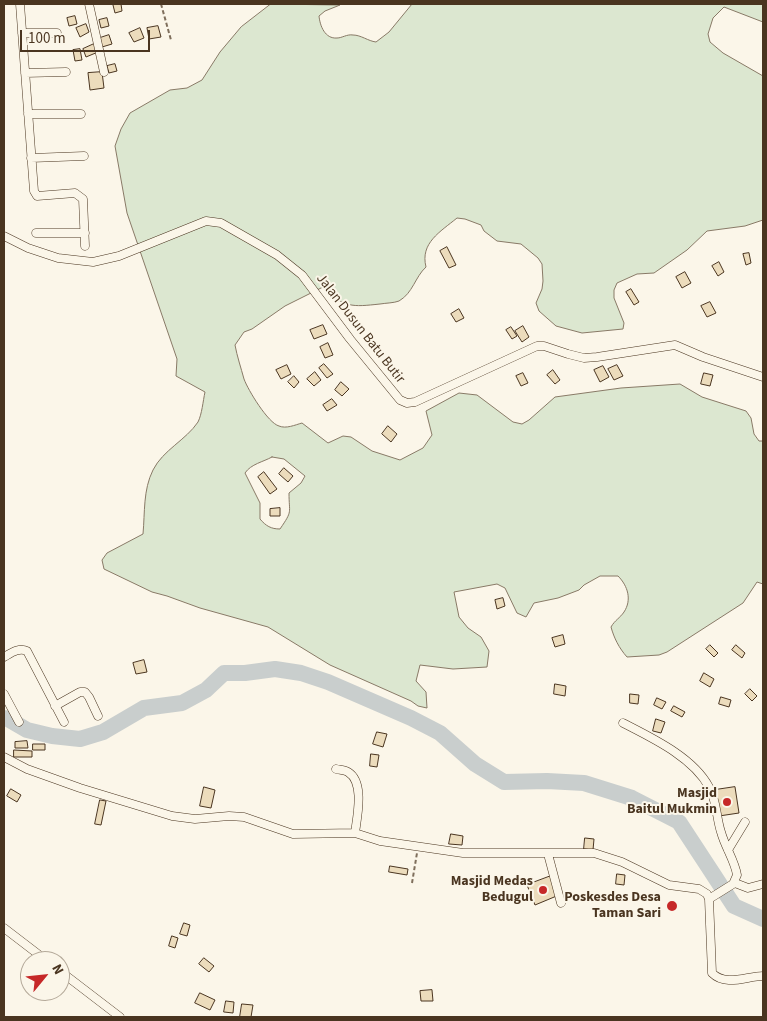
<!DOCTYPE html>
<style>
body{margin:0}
#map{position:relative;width:767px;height:1021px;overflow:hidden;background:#fbf6e9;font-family:"Source Sans 3",sans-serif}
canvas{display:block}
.frame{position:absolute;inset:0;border:5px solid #4a3520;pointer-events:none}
.north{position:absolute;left:20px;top:951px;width:50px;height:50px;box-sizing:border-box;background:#fbf6e9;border:1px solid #b4a999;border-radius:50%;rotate:62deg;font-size:14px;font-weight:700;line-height:20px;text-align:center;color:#4a3520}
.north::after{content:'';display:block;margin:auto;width:18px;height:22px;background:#c62828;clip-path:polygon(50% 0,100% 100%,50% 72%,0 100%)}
.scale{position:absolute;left:20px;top:30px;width:130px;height:22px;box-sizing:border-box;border:2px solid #4a3520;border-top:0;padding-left:6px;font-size:15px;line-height:18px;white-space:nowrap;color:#4a3520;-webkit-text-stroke:4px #fbf6e9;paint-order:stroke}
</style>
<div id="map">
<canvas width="767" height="1021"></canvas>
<div class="frame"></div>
<div class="north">N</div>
<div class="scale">100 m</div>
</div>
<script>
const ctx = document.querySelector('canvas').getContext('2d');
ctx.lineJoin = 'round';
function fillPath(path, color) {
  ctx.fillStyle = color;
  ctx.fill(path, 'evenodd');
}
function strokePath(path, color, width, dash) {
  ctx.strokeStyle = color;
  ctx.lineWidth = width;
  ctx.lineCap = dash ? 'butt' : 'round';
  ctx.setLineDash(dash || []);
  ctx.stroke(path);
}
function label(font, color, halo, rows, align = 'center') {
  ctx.font = font + ' "Source Sans 3",sans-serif';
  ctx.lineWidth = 4;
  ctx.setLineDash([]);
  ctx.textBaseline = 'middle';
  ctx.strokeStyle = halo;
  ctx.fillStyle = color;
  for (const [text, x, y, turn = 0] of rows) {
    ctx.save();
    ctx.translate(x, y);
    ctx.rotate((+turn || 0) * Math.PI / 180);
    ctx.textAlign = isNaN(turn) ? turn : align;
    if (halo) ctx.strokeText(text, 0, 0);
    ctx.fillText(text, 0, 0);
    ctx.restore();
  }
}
const green = new Path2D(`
 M271,4L340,5L325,11L319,16C320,26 325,39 337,38C342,38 347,34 353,35C361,35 368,41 376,42L389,32L412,4H763V22L724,7L713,18L708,34L710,42L723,53L763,76V220L745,226L707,231L687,250L654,273L637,274L617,283L614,290V298L624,323L623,329L582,333L556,326L539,311L536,303L542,289L543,281L542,264L538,258L521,244L497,241L484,231L481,225L465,219L457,218C440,232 420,243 426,267C415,277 413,293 399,301C394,303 386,303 380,304C352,307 344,308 323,287L285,306L252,329L244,332L235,345C237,356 241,368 244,379C248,390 268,423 279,426C286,429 295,425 302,423L328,443L343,436L351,437L372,451L400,460L423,448L432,435L426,411L459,393L477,395L513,422L522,424L529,420L555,397L621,388L680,384L702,397L746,411L751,418L754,434L759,441H763V584L757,582L743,603L667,652L659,655L627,657C619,648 614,638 611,627C615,620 620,618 624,612C632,600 628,586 618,576H600L584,585L579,590L558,598L534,603L526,617L517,613L505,588L497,584L454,592L459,617L468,628L481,637L489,651L487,667L453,669L420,665L416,681L426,692L427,708L418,706L411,701L330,665L268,627L200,608L167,596L152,592L104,569L102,560L107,553L143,534C145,512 143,490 153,470C163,450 186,440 198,422C202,414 203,401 205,392L176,376L177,359L127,213L115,146L121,129L130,113L170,90L187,88L202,80L220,52L241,27ZM272,457L284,459L305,476L301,483L289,493C289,514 293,510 280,529C271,529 266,526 260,519V503L245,473C251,464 263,462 272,457Z`);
fillPath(green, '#dce7d0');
strokePath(green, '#887966', 1);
strokePath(new Path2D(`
 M4,718L8,719L27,730L52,736L80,739L103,732L144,708L182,703L206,690L224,673H245L275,669L301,673L328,682L411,718L440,733L475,764L504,782L547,781L584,783L632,798L679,822L734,906L763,919`), '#c9cecd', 16);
const building = new Path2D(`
 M121,4L122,11L115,13L113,5Z
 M75,16L77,24L69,26L67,18Z
 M107,18L109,26L101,28L99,20Z
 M86,24L89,32L80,37L76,28Z
 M158,26L161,37L149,39L147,28Z
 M140,28L144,38L134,42L129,33Z
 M109,35L112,44L102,47L100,38Z
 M94,44L98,52L86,57L83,49Z
 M80,49L82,60L75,61L73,50Z
 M115,64L117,71L109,73L107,66Z
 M102,72L104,88L90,90L88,73Z
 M447,247L456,265L449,268L440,251Z
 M749,253L751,263L746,265L743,254Z
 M719,262L724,272L718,276L712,266Z
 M685,272L691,283L682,288L676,277Z
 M631,289L639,302L634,305L626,292Z
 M710,302L716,313L707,317L701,306Z
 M459,309L464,318L456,322L451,314Z
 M323,325L327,334L314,339L310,330Z
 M523,326L529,337L522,342L515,331Z
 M511,327L517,336L512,339L506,330Z
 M328,343L333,355L325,358L320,347Z
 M324,364L333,374L327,378L319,368Z
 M287,365L291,374L281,379L276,370Z
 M617,365L623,376L614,380L608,369Z
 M603,366L609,377L600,382L594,370Z
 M553,370L560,380L555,384L547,375Z
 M315,372L321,380L314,386L307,379Z
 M523,373L528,383L521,386L516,376Z
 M704,373L713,375L710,386L701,384Z
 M294,376L299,382L294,388L288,382Z
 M341,382L349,389L342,396L335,390Z
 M332,399L337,405L327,411L323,405Z
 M388,426L397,434L391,442L382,434Z
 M284,468L293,476L288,482L279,474Z
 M264,472L277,489L270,494L258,477Z
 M280,508V516H270V509Z
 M503,598L505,606L497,609L495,600Z
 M563,635L565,644L555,647L552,638Z
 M710,645L718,653L714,657L706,649Z
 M736,645L745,653L742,658L732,650Z
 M144,660L147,672L136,674L133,663Z
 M704,673L714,679L710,687L700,681Z
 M555,684L566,686L565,696L554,694Z
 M750,689L757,696L752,701L745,694Z
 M630,694L639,695L638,704L630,703Z
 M721,697L731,700L729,707L719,704Z
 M657,698L666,702L662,709L654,705Z
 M674,706L685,712L682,717L671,711Z
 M656,719L665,722L661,733L653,731Z
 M377,732L387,734L383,747L373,744Z
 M27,741L28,748H15V742Z
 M33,744H45V750H33Z
 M14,750L32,751V757H14Z
 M371,754L379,755L377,767L370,766Z
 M204,787L215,790L211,808L200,806Z
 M735,787L739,813L719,816L715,790Z
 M11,789L21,795L17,802L7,796Z
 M100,800L106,801L101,825L95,824Z
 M451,834L463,836L462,845L449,844Z
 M585,838L594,839L593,850L584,849Z
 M390,866L408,869L407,875L389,872Z
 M617,874L625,875L624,885L616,884Z
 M551,876L559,895L535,905L527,885Z
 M184,923L190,925L187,936L180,934Z
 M172,936L178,938L175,948L169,946Z
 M204,958L214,966L209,972L199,964Z
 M432,990L433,1001H421L420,991Z
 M200,993L215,1000L210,1010L195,1003Z
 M226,1001L234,1002L233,1013L224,1012Z
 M242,1004L253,1005L251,1017H240Z`);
fillPath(building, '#ecdcbc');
strokePath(building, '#4a3520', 1);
const minor = new Path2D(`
 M20,4L34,191L37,196L75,193L83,199L85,246
 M89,4L104,72
 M22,33H57
 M25,73L66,72
 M28,114H81
 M31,158L84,156
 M36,233H85
 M4,236L28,248L58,258L93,262L119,256L206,221L221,223L277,255L302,275L350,339L400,400L407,403L415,402L537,346H544L568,354L584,358L597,357L675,345L703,357L763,377
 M4,657C11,653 19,647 27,651L64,722
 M4,694L19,722
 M55,706L80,692H85L89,697L98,716
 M623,723C652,738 693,757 709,787C717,801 716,817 721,832C725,847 735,861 737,875L733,884L709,899
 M4,757L27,769L80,788L172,816L195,819L229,816L244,817L293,834L355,833L380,841L463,853H594L622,862L669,885L699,889L707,894L709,899
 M336,769C340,770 345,770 348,772C365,782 357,817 355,833
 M728,850L745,822
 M548,854L561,903
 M735,883L748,888L763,884
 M709,899L712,973C726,987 747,976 763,976
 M4,928L47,961
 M60,971L120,1017`);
strokePath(minor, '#4a3520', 9);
strokePath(new Path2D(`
 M161,4L171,40
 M412,883L417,853`), '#7f6f5c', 2, [4, 2.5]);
strokePath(minor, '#fbf6e9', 8);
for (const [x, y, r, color] of [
 [727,802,5,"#c62828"],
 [543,890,5,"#c62828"],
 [672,906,6,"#c62828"]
]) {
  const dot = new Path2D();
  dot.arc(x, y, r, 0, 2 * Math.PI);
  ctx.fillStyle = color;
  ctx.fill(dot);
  strokePath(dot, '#fbf6e9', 2);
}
label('14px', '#4a3520', '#fbf6e9', [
 ["Jalan Dusun Batu Butir",360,329,52]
]);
label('bold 14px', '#4a3520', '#fbf6e9', [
 ["Masjid",717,794],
 ["Baitul Mukmin",717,810],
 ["Masjid Medas",533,882],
 ["Bedugul",533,898],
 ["Poskesdes Desa",661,898],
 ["Taman Sari",661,914]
], 'right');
</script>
